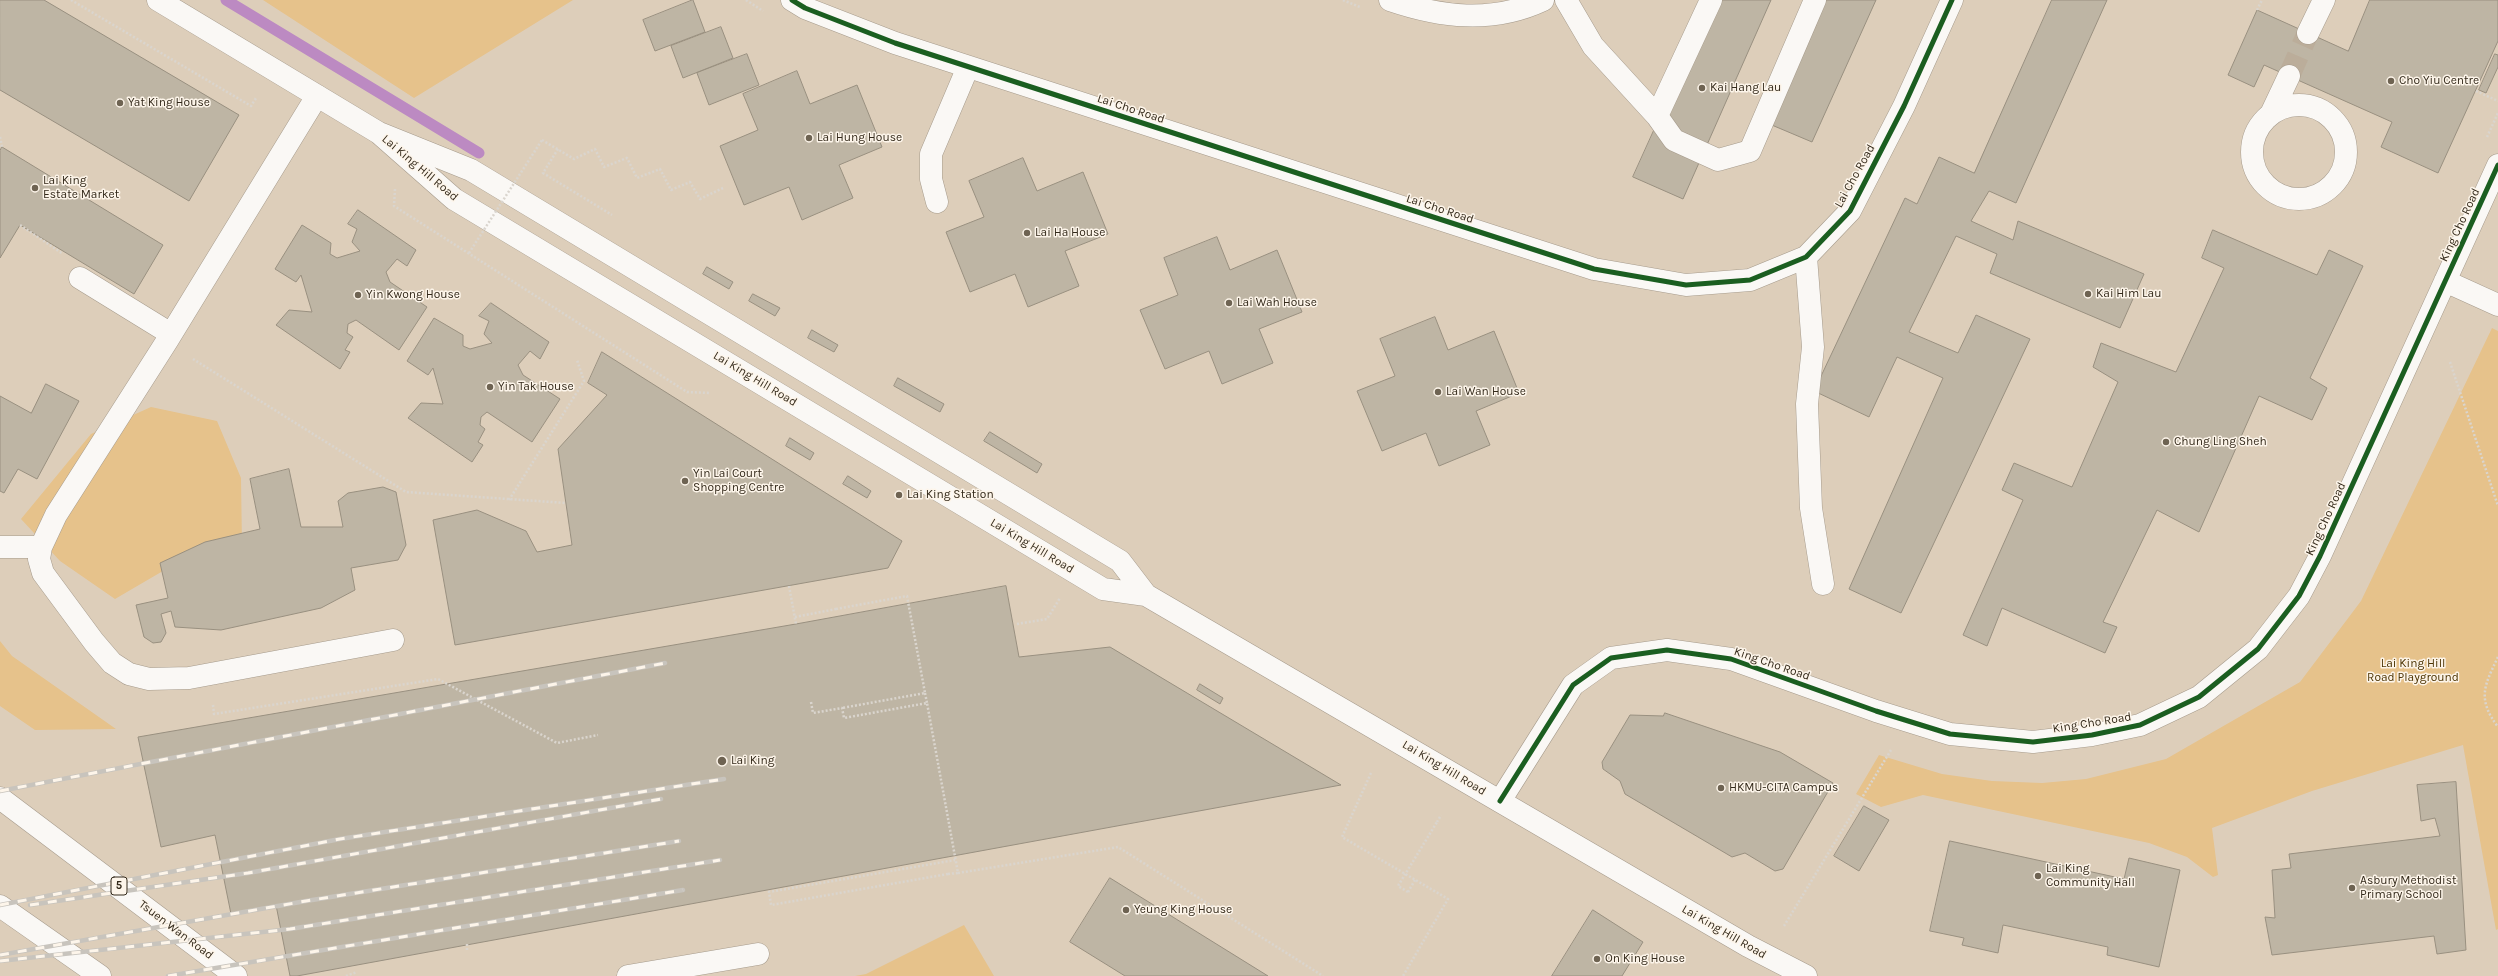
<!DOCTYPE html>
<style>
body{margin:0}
canvas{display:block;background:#ddceba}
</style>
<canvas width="2498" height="976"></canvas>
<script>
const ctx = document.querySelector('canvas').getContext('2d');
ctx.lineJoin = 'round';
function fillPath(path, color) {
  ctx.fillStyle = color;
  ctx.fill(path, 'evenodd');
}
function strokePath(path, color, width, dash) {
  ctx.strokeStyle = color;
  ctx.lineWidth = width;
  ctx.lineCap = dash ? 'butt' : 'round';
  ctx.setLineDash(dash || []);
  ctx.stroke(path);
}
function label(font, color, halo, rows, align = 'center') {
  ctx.font = font + ' Karla,sans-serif';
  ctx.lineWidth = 3;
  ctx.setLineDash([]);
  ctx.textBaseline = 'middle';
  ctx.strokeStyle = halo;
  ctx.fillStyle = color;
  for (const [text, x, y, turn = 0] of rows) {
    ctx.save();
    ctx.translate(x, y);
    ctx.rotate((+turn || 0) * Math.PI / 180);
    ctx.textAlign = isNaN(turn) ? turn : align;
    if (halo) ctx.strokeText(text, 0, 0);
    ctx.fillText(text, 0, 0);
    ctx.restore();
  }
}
fillPath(new Path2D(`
 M263,0H573L414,98Z
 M2492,328L2498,331V929L2496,930L2463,745L2312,791L2212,828L2218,875L2213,877L2187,857L2149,843L1923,795L1881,807L1856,794L1879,755L1942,774L1992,781L2042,783L2086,779L2166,759L2300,682L2361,601Z
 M151,407L217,421L241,478L242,547H204L115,599L60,561L21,519L91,434Z
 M0,641L12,656L116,729L35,730L0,706Z
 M964,925L994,976H855L866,974Z`), '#e6c28b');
strokePath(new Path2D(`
 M226,0L479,153`), '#bc8ac2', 11);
const building = new Path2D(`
 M0,0H44L239,115L189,201L0,90Z
 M693,0L705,32L655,51L643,20Z
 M1713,0H1771L1683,199L1633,177Z
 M1821,0H1876L1812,142L1767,123Z
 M2052,0H2107L2016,203L1989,191L1971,221L2013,240L2018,221L2144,274L2120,328L1990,273L1997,254L1956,236L1909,332L1958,353L1976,315L2030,339L1901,613L1849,589L1943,378L1897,357L1869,417L1814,391L1905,198L1917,204L1939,157L1974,173Z
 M2370,0H2498V41L2438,173L2381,147L2392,122L2264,65L2254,87L2228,75L2257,10L2348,51Z
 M721,27L733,58L683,78L671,46Z
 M747,54L759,85L709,105L697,73Z
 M2495,54L2498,55V67L2486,93L2479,90Z
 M797,71L810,104L857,85L882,147L839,165L853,198L802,220L789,187L744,205L720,146L758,130L743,94Z
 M2,147L163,245L134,294L20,225L0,258V151Z
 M1023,158L1037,191L1083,172L1108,234L1065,251L1079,286L1028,307L1015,274L970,292L946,232L984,217L969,181Z
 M358,210L416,250L407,266L397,259L386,272L390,282L427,307L399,350L356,320L348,324L347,333L353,337L345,350L350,352L340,369L276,325L289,310L312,312L301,275L296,282L275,269L302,225L331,243L330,254L337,258L360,251L352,242L357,229L348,224Z
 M2213,230L2317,275L2329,250L2363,266L2310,378L2327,388L2312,420L2259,396L2199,532L2157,510L2103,622L2117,627L2105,653L2002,608L1987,646L1963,635L2023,500L2002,490L2014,463L2072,487L2118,382L2093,367L2101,343L2176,372L2224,268L2202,258Z
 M1217,237L1230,270L1277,250L1302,312L1259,329L1273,363L1222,384L1209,351L1165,369L1140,310L1178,295L1164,258Z
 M707,267L733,282L729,289L703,274Z
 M753,294L780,308L775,316L749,301Z
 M491,303L549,342L540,359L530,351L518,365L523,375L560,399L532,442L487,412L481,417L480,425L485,429L478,442L483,445L472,462L408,418L421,403L443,404L433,368L428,375L407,361L434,318L463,335V346L470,349L492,343L484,334L489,321L479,316Z
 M1435,317L1448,350L1494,331L1519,393L1476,411L1490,445L1439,466L1426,433L1382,451L1357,391L1395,376L1380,339Z
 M812,330L838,345L834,352L808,338Z
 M602,352L902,541L888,568L455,645L433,520L477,510L526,531L537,552L572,545L558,449L607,395L588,383Z
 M898,378L944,404L940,412L894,386Z
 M46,384L79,401L37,479L18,469L4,493L0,491V396L31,413Z
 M990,432L1042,464L1037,473L984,441Z
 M790,438L814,453L810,460L786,446Z
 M289,469L301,527H343L338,501L348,493L383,487L396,492L406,545L398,560L351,568L355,590L321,608L221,630L175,627L171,611L161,614L166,633L161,642L153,643L144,637L136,605L168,598L160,563L205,542L260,529L250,479Z
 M848,476L871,491L867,498L843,484Z
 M1006,586L1019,657L1110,647L1341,785L297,976H290L276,905L231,914L215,835L161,847L138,737L796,624Z
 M1200,684L1223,698L1220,704L1197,690Z
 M1665,713L1780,752L1833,783L1783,869L1775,871L1745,853L1732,857L1625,794L1620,781L1603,769L1602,762L1630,715L1663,716Z
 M2456,782L2466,950L2437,954L2434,936L2272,955L2265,917L2275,918L2272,870L2291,868L2289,854L2440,836L2435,818L2421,821L2417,785Z
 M1864,806L1889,820L1859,871L1834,856Z
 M1950,841L2124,879L2129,858L2180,870L2159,967L2107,955L2108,947L2003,925L1998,953L1962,945L1964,938L1930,931Z
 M1110,878L1268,976H1125L1070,942Z
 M1593,910L1643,942L1622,976H1552Z`);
fillPath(building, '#beb5a4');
strokePath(building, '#999080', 1);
strokePath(new Path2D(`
 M2289,76L2308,33`), '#bbad9a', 22, [22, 11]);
const minor = new Path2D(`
 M792,0L805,8L895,43L1594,269L1686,285L1750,280L1806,257L1850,211L1904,106L1952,0
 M1390,0C1440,17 1492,24 1543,0
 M1566,0L1593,46L1657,116L1674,140L1718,160L1750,151L1815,0
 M2308,33L2324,0
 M317,96L167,341L56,515L41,547L39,559L43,573L94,642L112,663L129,674L149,679L189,678L393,640
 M2252 152a47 47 0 1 1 94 0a47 47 0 1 1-94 0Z
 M2271,114L2289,76
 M1657,116L1711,0
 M937,202L931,179V154L968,67
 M1806,257L1813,347L1807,404L1811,508L1823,584
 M80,278L171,334
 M2445,281L2498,305
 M0,547H41
 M1500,801L1573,685L1611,658L1667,650L1731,659L1876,711L1950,734L2033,742L2092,735L2140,725L2199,697L2258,649L2299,596L2320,556L2498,165
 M628,976L758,954`);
const major = new Path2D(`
 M158,0L379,133L471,170L1120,561L1146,595
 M379,133L454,199L1103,589L1146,595L1748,946L1806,976
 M0,906L100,976`);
const highway = new Path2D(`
 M0,798L236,976`);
strokePath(minor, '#a69b8c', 23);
strokePath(major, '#a69b8c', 23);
strokePath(highway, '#a69b8c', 23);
strokePath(new Path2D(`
 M71,0L251,106L256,98
 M746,0L763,11
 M1343,0L1360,7
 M2257,10L2262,0
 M2476,91L2498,101
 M0,137L2,147
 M2487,137L2498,113
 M542,140L574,159L595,149L604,167L627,158L637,178L660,169L671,190L690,182L700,199L723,188
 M558,149L543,173L612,215
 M395,189L394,206L687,392L710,393
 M20,225L63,254
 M193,359L406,492L566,503
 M2450,362L2498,506
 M509,500L584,381L577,360
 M789,586L796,624
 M795,617L836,609
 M1017,624L1047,619L1060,598
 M2498,657C2484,686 2477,699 2498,727
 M925,693L927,703
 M213,705L214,714L438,679L557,743L598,735
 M1371,773L1342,837L1448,899L1403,976
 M1437,822L1441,815
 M958,873L1118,847L1323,976
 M948,874L771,905L769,892L955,860
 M1408,892L1415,880
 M1784,926L1891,750
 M467,944V952
 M346,976L357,972`), '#dad5ce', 2.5, [2, 2]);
strokePath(minor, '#faf8f5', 22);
strokePath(major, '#faf8f5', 22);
strokePath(highway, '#faf8f5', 22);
const rail = new Path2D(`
 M0,791L665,663
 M0,905L340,839L724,779
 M30,905L248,873L661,799
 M0,955L306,901L679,841
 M0,961L290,929L720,860
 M168,976L683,890`);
strokePath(rail, '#c8c4bd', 4.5);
strokePath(rail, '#fdf5ea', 3, [9]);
strokePath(new Path2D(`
 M469,253L542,140
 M836,609L907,596L925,693L842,708
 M811,702L813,713L842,708L844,718L927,703L958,873L948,874
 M1408,892L1398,886L1437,822`), '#dad5ce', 2.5, [2, 2]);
strokePath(new Path2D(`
 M792,0L805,8L895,43L1594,269L1686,285L1750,280L1806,257L1850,211L1904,106L1952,0
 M1500,801L1573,685L1611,658L1667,650L1731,659L1876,711L1950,734L2033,742L2092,735L2140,725L2199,697L2258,649L2299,596L2320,556L2498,165`), '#1b5e20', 5);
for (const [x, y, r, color] of [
 [2391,81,4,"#6e6352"],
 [1702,88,4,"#6e6352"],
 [120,103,4,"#6e6352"],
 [809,138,4,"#6e6352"],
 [35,188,4,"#6e6352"],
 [1027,233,4,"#6e6352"],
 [2088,294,4,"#6e6352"],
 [358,295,4,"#6e6352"],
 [1229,303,4,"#6e6352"],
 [490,387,4,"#6e6352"],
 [1438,392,4,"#6e6352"],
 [2166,442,4,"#6e6352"],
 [685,481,4,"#6e6352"],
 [899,495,4,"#6e6352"],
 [722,761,5,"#6e6352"],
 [1721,788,4,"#6e6352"],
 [2038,876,4,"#6e6352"],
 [2352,888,4,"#6e6352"],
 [1126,910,4,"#6e6352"],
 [1597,959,4,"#6e6352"]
]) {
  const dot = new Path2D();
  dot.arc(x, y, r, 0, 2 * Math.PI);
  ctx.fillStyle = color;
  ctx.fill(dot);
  strokePath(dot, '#fdf5ea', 1.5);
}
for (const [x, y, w] of [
 [119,886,16]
]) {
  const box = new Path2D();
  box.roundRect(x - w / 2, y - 9, w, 18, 3);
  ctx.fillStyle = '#fdf5ea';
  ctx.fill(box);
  strokePath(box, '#33291a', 1);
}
label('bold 11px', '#33291a', null, [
 ["5",119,886]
]);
label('12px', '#33291a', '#fdf5ea', [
 ["Cho Yiu Centre",2399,81],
 ["Kai Hang Lau",1710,88],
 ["Yat King House",128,103],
 ["Lai Hung House",817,138],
 ["Lai King",43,181],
 ["Estate Market",43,195],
 ["Lai Ha House",1035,233],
 ["Kai Him Lau",2096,294],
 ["Yin Kwong House",366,295],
 ["Lai Wah House",1237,303],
 ["Yin Tak House",498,387],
 ["Lai Wan House",1446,392],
 ["Chung Ling Sheh",2174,442],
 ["Yin Lai Court",693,474],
 ["Shopping Centre",693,488],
 ["Lai King Station",907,495],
 ["Lai King",731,761],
 ["HKMU-CITA Campus",1729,788],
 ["Lai King",2046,869],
 ["Community Hall",2046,883],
 ["Asbury Methodist",2360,881],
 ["Primary School",2360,895],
 ["Yeung King House",1134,910],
 ["On King House",1605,959]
], 'left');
label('12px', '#33291a', '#fdf5ea', [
 ["Lai Cho Road",1131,109,18],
 ["Lai King Hill Road",420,168,40],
 ["Lai Cho Road",1855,176,-61],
 ["Lai Cho Road",1440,209,18],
 ["King Cho Road",2460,225,-65],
 ["Lai King Hill Road",755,379,31],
 ["King Cho Road",2326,519,-65],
 ["Lai King Hill Road",1032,546,31],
 ["King Cho Road",1772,664,19],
 ["King Cho Road",2092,723,-9],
 ["Lai King Hill Road",1444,768,31],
 ["Tsuen Wan Road",176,930,37],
 ["Lai King Hill Road",1724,932,30]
]);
label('12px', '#4c3302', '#fdf5ea', [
 ["Lai King Hill",2413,664],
 ["Road Playground",2413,678]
]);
</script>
